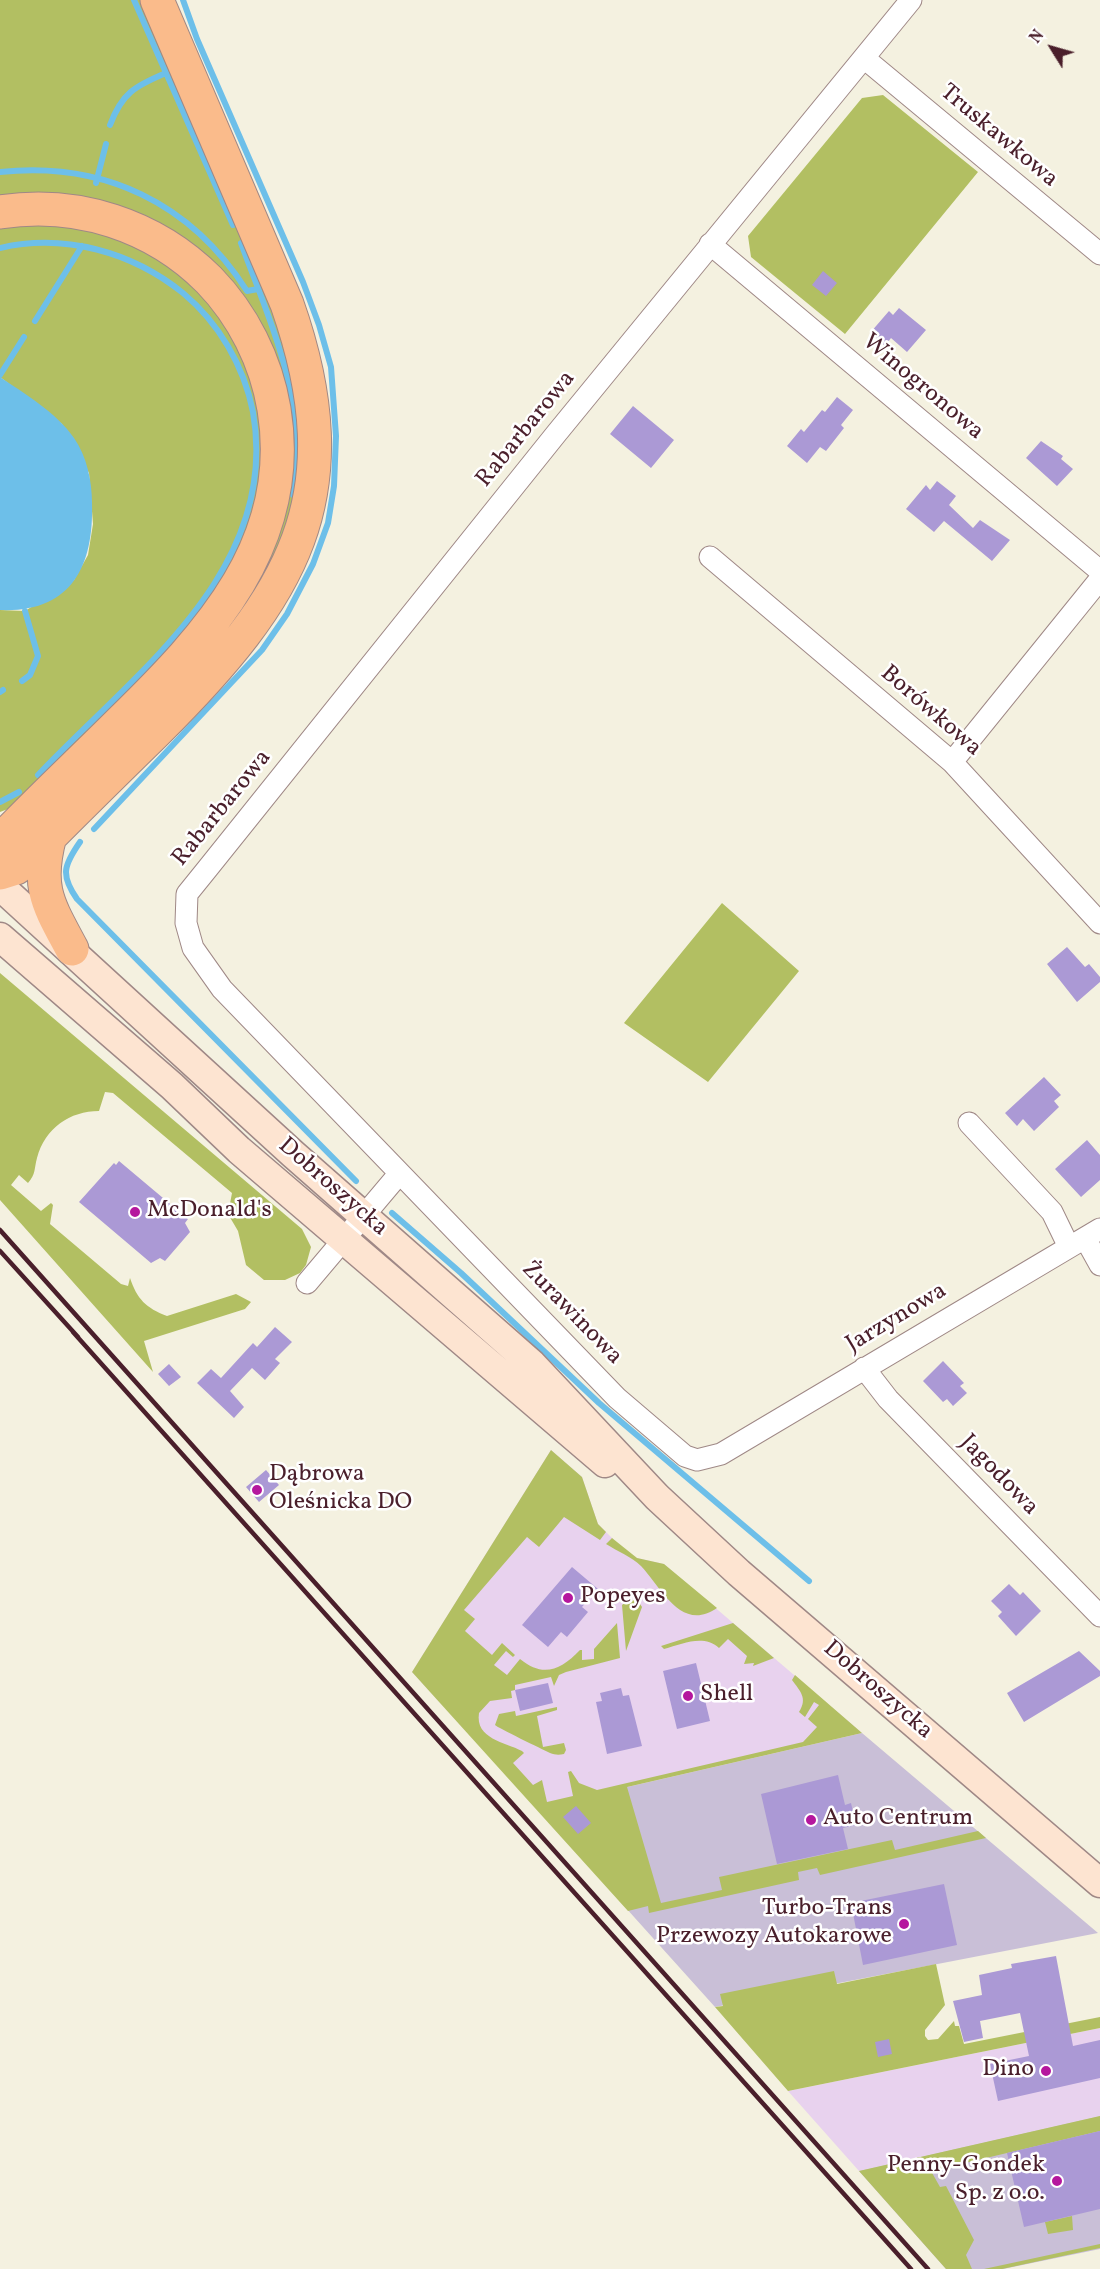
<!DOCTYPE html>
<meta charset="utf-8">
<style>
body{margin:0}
#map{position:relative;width:1100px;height:2269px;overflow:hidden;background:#f4f1e0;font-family:Vollkorn,serif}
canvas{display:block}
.north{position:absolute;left:1022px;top:18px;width:60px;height:60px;-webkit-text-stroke:4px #fff;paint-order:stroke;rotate:307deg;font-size:16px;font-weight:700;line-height:24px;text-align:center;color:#4a1f2b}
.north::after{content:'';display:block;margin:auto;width:21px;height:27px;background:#4a1f2b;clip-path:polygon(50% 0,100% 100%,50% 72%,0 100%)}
</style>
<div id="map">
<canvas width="1100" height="2269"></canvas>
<div class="north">N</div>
</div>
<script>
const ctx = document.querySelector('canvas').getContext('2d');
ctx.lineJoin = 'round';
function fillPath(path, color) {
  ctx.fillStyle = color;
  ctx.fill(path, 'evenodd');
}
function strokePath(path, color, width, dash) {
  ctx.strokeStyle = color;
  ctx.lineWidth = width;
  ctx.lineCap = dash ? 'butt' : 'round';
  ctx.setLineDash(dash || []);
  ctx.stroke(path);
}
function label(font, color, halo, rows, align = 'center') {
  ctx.font = font + ' Vollkorn,serif';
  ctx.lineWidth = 5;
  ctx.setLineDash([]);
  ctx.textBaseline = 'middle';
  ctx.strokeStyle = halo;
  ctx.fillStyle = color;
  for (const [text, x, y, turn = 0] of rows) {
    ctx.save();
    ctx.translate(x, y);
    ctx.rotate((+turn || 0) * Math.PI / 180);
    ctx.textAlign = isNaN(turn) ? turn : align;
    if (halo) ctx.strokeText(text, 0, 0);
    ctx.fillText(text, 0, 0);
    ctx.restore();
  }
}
fillPath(new Path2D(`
 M551,1450L582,1477L598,1524L620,1546L637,1558L664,1564L862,1733L536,1808L412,1672Z
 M1100,2028V2116L859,2171L788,2091Z`), '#e8d2ee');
fillPath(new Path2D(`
 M862,1733L1098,1933L715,2007L536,1808Z
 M1100,2116V2249L1003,2269H946L859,2171Z`), '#c9bfd7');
fillPath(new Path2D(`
 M0,0H143L275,304L302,409L298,505L241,625L191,664L287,437L205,264L0,200Z
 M883,95L978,172L845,334L751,257L748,236L862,98Z
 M17,222L97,230L147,252L179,273L221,313L260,394L262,500L210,610L16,806L0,812V610L25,611L74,580L88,555L93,524L89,473L62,424L0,377V225Z
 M722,903L799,971L708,1082L624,1023Z
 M0,973L302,1229L311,1247L306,1265L300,1273L285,1280H264L246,1265L238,1231L228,1214L232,1193L113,1093L105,1092L99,1111C70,1111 45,1128 37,1158C34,1169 36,1174 28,1183L19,1175L11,1185L41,1211L51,1203L53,1205L50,1224L121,1284L128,1286L130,1278C137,1299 146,1308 167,1316L236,1294L251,1302L245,1309L144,1341L153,1372L0,1200Z
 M551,1450L582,1477L598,1524L606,1532L600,1540L564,1517L539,1547L527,1537L464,1610L475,1619L465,1631L492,1655L502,1643L515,1655L513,1657L506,1651L494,1665L507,1675L520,1659C543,1678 561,1670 580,1650H582V1660L594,1659V1649L617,1623L620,1658L566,1672L559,1675L554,1686L551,1677L515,1685V1690L511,1691L512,1698L490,1701L479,1713C475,1739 505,1742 522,1751L524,1753L513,1763L533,1785L542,1780L547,1802L573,1796L568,1772L571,1771L579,1783L597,1790L803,1742L817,1727L808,1719L819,1705L814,1702L805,1717L799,1712C808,1698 800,1691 792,1680L795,1675L862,1733L627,1787L661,1903L722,1890L719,1877L892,1840L895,1850L978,1831L986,1838L820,1875L817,1868L798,1872L799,1880L649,1913L648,1906L628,1911L412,1672Z
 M612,1538L637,1558L664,1564L717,1608C681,1633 661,1587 641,1566C632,1557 617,1551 606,1544Z
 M630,1599L638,1601L642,1607L626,1651L622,1605Z
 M733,1623L774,1658L753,1666L754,1663L744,1664L747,1656L728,1639L719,1648C703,1634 683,1644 664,1649L661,1646Z
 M557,1707V1710L537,1716L543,1747L564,1743L566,1750L564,1754C559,1755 555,1755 550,1753C542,1749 498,1728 495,1725L499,1714L515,1711L516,1716Z
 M936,1964L945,2005L925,2030V2036L928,2040L938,2039L954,2021L955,2026H959L964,2044L1100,2017V2028L788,2091L715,2007L723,2006L720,1994L834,1971L837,1984Z
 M1100,2116V2131L931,2171L940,2187L946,2186L974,2240L966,2255L972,2269H946L859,2171Z
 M1072,2216L1073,2230L1048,2234L1045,2222Z
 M1100,2244V2248L1002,2269H984Z`), '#b2bf62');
fillPath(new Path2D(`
 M0,377C25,394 56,412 74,438C87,457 92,481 92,503C94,568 70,613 0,610Z`), '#6dbfe9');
strokePath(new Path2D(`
 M134,0L233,225
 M110,125C122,93 135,86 166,73
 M0,172C104,161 191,203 247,291L258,289
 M96,183L106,144
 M241,243C270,322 311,409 293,495
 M0,248C65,233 132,252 183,293C219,323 244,366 253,412C281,572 133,674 38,775
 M35,321L82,246
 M0,375L24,337
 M22,681L30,675L38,656L25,611
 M0,692L3,690
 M0,802L19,792
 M94,829L262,650L287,614L313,564L328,523L334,486L336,436L331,367L319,325L303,282L197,39L183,0
 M80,842C64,865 60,875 77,899L356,1181
 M392,1213L461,1273L599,1403L809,1581`), '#6dbfe9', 6);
fillPath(new Path2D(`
 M823,271L837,283L826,296L812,285Z
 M899,308L926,330L907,352L891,338L885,346L870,333L889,311L893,315Z
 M837,397L853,410L841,425L844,428L826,451L820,447L807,463L787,446L801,429L804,432L822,410L825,412Z
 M633,406L674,440L651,468L610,434Z
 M1041,441L1063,456L1061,459L1073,469L1057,486L1026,458Z
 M937,481L956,496L949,505L973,528L980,520L1010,540L992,561L944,521L934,532L906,509L926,485L930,490Z
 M1067,947L1085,967L1089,964L1100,977V982L1077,1002L1047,964Z
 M1044,1077L1061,1095L1054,1101L1059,1107L1034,1131L1023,1119L1017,1126L1005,1113Z
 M1087,1140L1100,1155V1180L1081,1197L1055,1169Z
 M119,1161L188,1219L185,1223L190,1232L165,1261L160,1258L151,1263L79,1202L114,1163L116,1165Z
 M275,1327L292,1342L275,1359L280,1363L265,1380L252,1368L230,1391L244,1407L234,1418L197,1383L211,1369L221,1378L253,1343L257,1347Z
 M943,1361L964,1383L960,1386L967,1393L953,1406L947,1399L943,1402L923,1381Z
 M169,1364L181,1377L169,1386L158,1374Z
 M266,1470L279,1485L259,1502L246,1487Z
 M572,1567L598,1589L582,1607L588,1612L567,1637L561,1632L548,1647L522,1625Z
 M1009,1584L1020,1595L1023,1592L1041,1611L1016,1636L998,1616L1002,1612L991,1601Z
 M1079,1651L1100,1671V1676L1024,1722L1007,1693Z
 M696,1663L710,1721L677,1729L663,1671Z
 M548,1683L553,1703L520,1711L515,1690Z
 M621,1688L623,1696L629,1695L642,1746L607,1754L596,1702L602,1701L600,1693Z
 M838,1775L845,1805L851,1803L856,1825L843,1828L848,1849L777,1864L761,1794Z
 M576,1806L591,1823L578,1834L563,1817Z
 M944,1884L957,1945L863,1965L851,1903Z
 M1056,1956L1073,2046L1100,2040V2078L998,2101L990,2064L1029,2056L1020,2013L980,2021L983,2038L964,2042L953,2001L982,1995L979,1975L1012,1968L1011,1964Z
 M889,2039L892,2054L878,2057L875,2042Z
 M1100,2131V2209L1024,2227L1007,2153Z`), '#ab99d5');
const street = new Path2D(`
 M911,0L556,434L208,868L187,894L186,923L193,948L222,989L617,1398L685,1456L697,1460L721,1454L1100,1229
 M864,58L1100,254
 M710,244L1100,571
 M710,557L952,762L1100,923
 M952,762L1100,579
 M969,1123L1052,1212L1069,1247
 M1085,1238L1100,1265
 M307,1283L399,1174
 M864,1368L888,1399L1100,1616`);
const secondary = new Path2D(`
 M0,886L293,1154L532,1364L657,1497L739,1573L1100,1883
 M0,937L172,1086L239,1150L605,1463`);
const highway = new Path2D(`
 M0,212C77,200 154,225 209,280C243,315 266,361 274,409C296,542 209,635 120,722C80,762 39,800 0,841
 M50,836C36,888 48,904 72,949
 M0,873L16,868L27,860C69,817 113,774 156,732C292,597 355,497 287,304L157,0`);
strokePath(street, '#9f8886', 23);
strokePath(secondary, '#9f8886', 31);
strokePath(highway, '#9f8886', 35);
strokePath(street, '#fff', 21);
strokePath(secondary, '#fde4d1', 28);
strokePath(highway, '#fabb8b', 33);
strokePath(new Path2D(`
 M0,1230L928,2269
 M0,1251L78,1337
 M73,1332L911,2269`), '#4a1f2b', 4.5);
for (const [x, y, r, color] of [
 [135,1212,6,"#b5179e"],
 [257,1490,6,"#b5179e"],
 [568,1598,6,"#b5179e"],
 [688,1696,6,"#b5179e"],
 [811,1820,6,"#b5179e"],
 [904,1924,6,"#b5179e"],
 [1046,2071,6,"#b5179e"],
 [1057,2181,6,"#b5179e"]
]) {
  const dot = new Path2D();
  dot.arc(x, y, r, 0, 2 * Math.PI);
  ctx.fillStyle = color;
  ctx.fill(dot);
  strokePath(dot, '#fff', 2);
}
label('24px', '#4a1f2b', '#fff', [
 ["Truskawkowa",998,137,40],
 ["Winogronowa",922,388,40],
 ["Rabarbarowa",527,430,-51],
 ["Borówkowa",930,712,41],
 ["Rabarbarowa",223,809,-51],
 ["Dobroszycka",332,1188,41],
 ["Żurawinowa",571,1314,46],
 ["Jarzynowa",897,1319,-31],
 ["Jagodowa",998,1476,46],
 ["Dobroszycka",877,1691,41]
]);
label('24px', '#4a1f2b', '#fff', [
 ["McDonald's",147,1212],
 ["Dąbrowa",269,1476],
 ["Oleśnicka DO",269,1504],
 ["Popeyes",580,1598],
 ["Shell",700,1696],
 ["Auto Centrum",823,1820],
 ["Turbo-Trans",892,1910,"right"],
 ["Przewozy Autokarowe",892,1938,"right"],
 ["Dino",1034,2071,"right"],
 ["Penny-Gondek",1045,2167,"right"],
 ["Sp. z o.o.",1045,2195,"right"]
], 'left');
</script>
